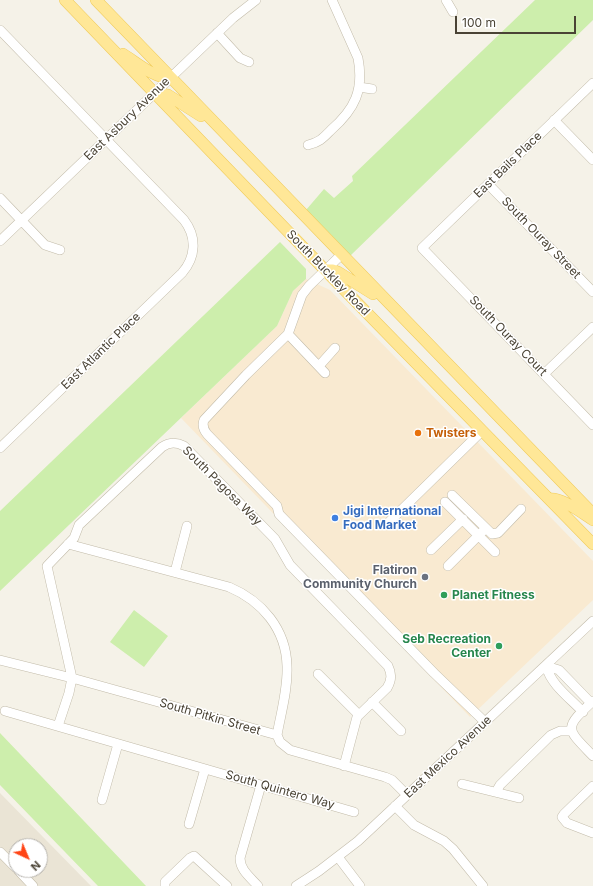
<!DOCTYPE html>
<style>
body{margin:0}
#map{position:relative;width:593px;height:886px;overflow:hidden;background:#f5f2e8;font-family:Inter,sans-serif}
canvas{display:block}
.north{position:absolute;left:8px;top:838px;width:40px;height:40px;box-sizing:border-box;background:#fff;border:1px solid #b7b4ae;border-radius:50%;rotate:136deg;font-size:11px;font-weight:700;line-height:16px;text-align:center;color:#4a4335}
.north::after{content:'';display:block;margin:auto;width:14px;height:18px;background:#ff4415;clip-path:polygon(50% 0,100% 100%,50% 72%,0 100%)}
.scale{position:absolute;left:455px;top:16px;width:121px;height:18px;box-sizing:border-box;border:2px solid #4a4335;border-top:0;padding-left:5px;font-size:12px;line-height:14px;white-space:nowrap;color:#4a4335;-webkit-text-stroke:3px #fff;paint-order:stroke}
</style>
<div id="map">
<canvas width="593" height="886"></canvas>
<div class="north">N</div>
<div class="scale">100 m</div>
</div>
<script>
const ctx = document.querySelector('canvas').getContext('2d');
ctx.lineJoin = 'round';
function fillPath(path, color) {
  ctx.fillStyle = color;
  ctx.fill(path, 'evenodd');
}
function strokePath(path, color, width, dash) {
  ctx.strokeStyle = color;
  ctx.lineWidth = width;
  ctx.lineCap = dash ? 'butt' : 'round';
  ctx.setLineDash(dash || []);
  ctx.stroke(path);
}
function label(font, color, halo, rows, align = 'center') {
  ctx.font = font + ' Inter,sans-serif';
  ctx.lineWidth = 3;
  ctx.setLineDash([]);
  ctx.textBaseline = 'middle';
  ctx.strokeStyle = halo;
  ctx.fillStyle = color;
  for (const [text, x, y, turn = 0] of rows) {
    ctx.save();
    ctx.translate(x, y);
    ctx.rotate((+turn || 0) * Math.PI / 180);
    ctx.textAlign = isNaN(turn) ? turn : align;
    if (halo) ctx.strokeText(text, 0, 0);
    ctx.fillText(text, 0, 0);
    ctx.restore();
  }
}
fillPath(new Path2D(`
 M0,793L91,886H0ZM16,846H40V870H16Z`), '#eae4d5');
fillPath(new Path2D(`
 M306,279L330,290L593,561V600L470,717L181,418L277,326L293,291Z`), '#f9ead1');
fillPath(new Path2D(`
 M535,0H593V20L350,256L306,210L324,189L334,198L353,181L352,176Z
 M280,242L306,269V279L293,291L277,326L0,591V511Z
 M134,610L168,636L144,667L110,642Z
 M0,733L146,886H98L0,785Z`), '#cdeeac');
const minor = new Path2D(`
 M446,0L453,12
 M0,30L184,220C197,237 196,257 182,273L0,448
 M217,33L240,58L249,62
 M593,83L422,248L593,425
 M359,87L372,89
 M554,120L593,160
 M308,145C320,142 323,138 331,130C355,109 364,90 358,58L332,0
 M488,184L593,292
 M0,198L45,245L60,250
 M0,241L233,18L256,0
 M341,255L309,286L302,295L288,334L246,375L204,420C202,425 203,429 207,434L277,506L279,514L434,673L485,722
 M288,334L325,373
 M319,366L335,348
 M544,374L593,327
 M452,495L492,534L498,533L521,509
 M445,502L495,552
 M388,523L482,431
 M68,544L229,587C262,601 286,629 287,666C288,689 281,713 277,735
 M431,550L463,519
 M448,566L483,531
 M175,572L187,526
 M0,660L72,678L277,735L280,742L290,750L385,777L392,780L407,795
 M546,666L559,670L591,703
 M546,666C551,685 570,698 583,712
 M318,674L359,715
 M593,701C563,729 566,728 593,756
 M372,702L401,731
 M5,711L354,812
 M58,726L69,693L72,678L47,566L74,538L79,525L162,447C170,442 176,442 184,446L275,539L290,565L388,666C392,674 392,680 387,688L357,717L344,766
 M462,784L519,798
 M593,786L564,814L562,817L567,823L593,833
 M496,792L500,785L551,735L560,731H571
 M102,800L118,744
 M395,806L414,825L444,841L453,849L483,886
 M189,824L205,769
 M0,852L16,868
 M338,857L360,886
 M18,870L33,886
 M165,886V882L190,858L194,856L227,886
 M258,886C250,877 240,870 240,858L261,785
 M296,886L319,871L358,841L593,621`);
const major = new Path2D(`
 M65,0L325,270L593,544
 M96,0L593,514
 M123,54C136,62 155,79 171,78
 M155,93L168,95L201,116
 M325,270H333L338,272L373,294
 M549,499C562,497 582,513 593,520`);
strokePath(minor, '#c2bba9', 10);
strokePath(major, '#f0cb5b', 12);
strokePath(minor, '#fff', 9);
strokePath(major, '#ffe797', 11);
for (const [x, y, r, color] of [
 [418,433,4,"#e8710a"],
 [335,518,4,"#3f7fe0"],
 [425,577,4,"#6b7280"],
 [444,595,4,"#2e9e5b"],
 [499,646,4,"#2e9e5b"]
]) {
  const dot = new Path2D();
  dot.arc(x, y, r, 0, 2 * Math.PI);
  ctx.fillStyle = color;
  ctx.fill(dot);
  strokePath(dot, '#fff', 1.5);
}
label('12px', '#4a4335', '#fff', [
 ["East Asbury Avenue",127,119,-44],
 ["East Bails Place",508,165,-44],
 ["South Ouray Street",541,238,46],
 ["South Buckley Road",328,273,46],
 ["South Ouray Court",508,336,46],
 ["East Atlantic Place",101,351,-44],
 ["South Pagosa Way",222,486,45],
 ["South Pitkin Street",210,717,16],
 ["East Mexico Avenue",448,757,-43],
 ["South Quintero Way",280,790,16]
]);
label('bold 12px', '#c56008', '#fff', [
 ["Twisters",426,433]
], 'left');
label('bold 12px', '#366cbe', '#fff', [
 ["Jigi International",343,511],
 ["Food Market",343,525]
], 'left');
label('bold 12px', '#5b616d', '#fff', [
 ["Flatiron",417,570],
 ["Community Church",417,584]
], 'right');
label('bold 12px', '#27864d', '#fff', [
 ["Planet Fitness",452,595],
 ["Seb Recreation",491,639,"right"],
 ["Center",491,653,"right"]
], 'left');
</script>
